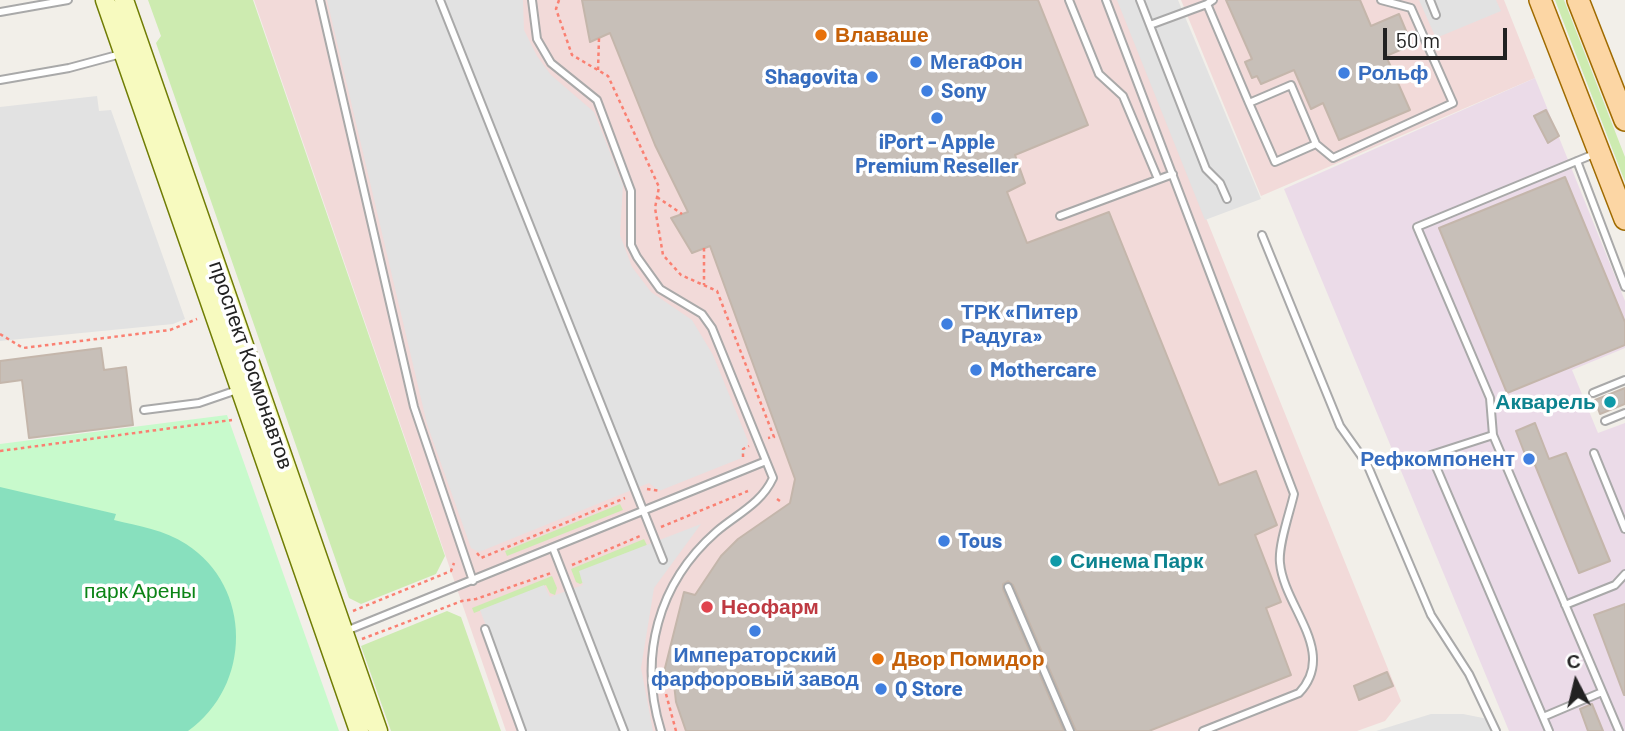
<!DOCTYPE html>
<meta charset="utf-8">
<style>
body{margin:0}
#map{position:relative;width:1625px;height:731px;overflow:hidden;background:#f2efe9;font-family:Barlow,sans-serif}
canvas{display:block}
.north{position:absolute;left:1541px;top:647px;width:70px;height:70px;-webkit-text-stroke:5px #fff;paint-order:stroke;rotate:353deg;font-size:19px;font-weight:700;line-height:28px;text-align:center;color:#222}
.north::after{content:'';display:block;margin:auto;width:24px;height:32px;background:#222;clip-path:polygon(50% 0,100% 100%,50% 72%,0 100%)}
.scale{position:absolute;left:1383px;top:28px;width:124px;height:32px;box-sizing:border-box;border:4px solid #222;border-top:0;padding-left:9px;font-size:21px;line-height:24px;white-space:nowrap;color:#222;-webkit-text-stroke:5px #fff;paint-order:stroke}
</style>
<div id="map">
<canvas width="1625" height="731"></canvas>
<div class="north">С</div>
<div class="scale">50 m</div>
</div>
<script>
const ctx = document.querySelector('canvas').getContext('2d');
ctx.lineJoin = 'round';
function fillPath(path, color) {
  ctx.fillStyle = color;
  ctx.fill(path, 'evenodd');
}
function strokePath(path, color, width, dash) {
  ctx.strokeStyle = color;
  ctx.lineWidth = width;
  ctx.lineCap = dash ? 'butt' : 'round';
  ctx.setLineDash(dash || []);
  ctx.stroke(path);
}
function label(font, color, halo, rows, align = 'center') {
  ctx.font = font + ' Barlow,sans-serif';
  ctx.lineWidth = 7;
  ctx.setLineDash([]);
  ctx.textBaseline = 'middle';
  ctx.strokeStyle = halo;
  ctx.fillStyle = color;
  for (const [text, x, y, turn = 0] of rows) {
    ctx.save();
    ctx.translate(x, y);
    ctx.rotate((+turn || 0) * Math.PI / 180);
    ctx.textAlign = isNaN(turn) ? turn : align;
    if (halo) ctx.strokeText(text, 0, 0);
    ctx.fillText(text, 0, 0);
    ctx.restore();
  }
}
fillPath(new Path2D(`
 M254,0H1118L1401,701L1385,721L1357,731H506Z
 M1181,0H1504L1535,78L1261,196Z`), '#f2dad9');
fillPath(new Path2D(`
 M1535,78L1625,301V348L1572,370L1598,433L1625,423V731H1509L1284,189Z`), '#ebdbe8');
fillPath(new Path2D(`
 M148,0H253L445,556L436,574L361,604L349,598L156,43L161,36Z
 M1555,0H1564L1625,157V182Z
 M620,504L623,510L507,556L505,551Z
 M644,539L651,554L580,584L576,582L571,569Z
 M552,576L557,588L555,595L550,593L546,585L474,613L472,608Z
 M447,611L461,617L501,731H391L361,646Z`), '#cdebb0');
fillPath(new Path2D(`
 M227,415L339,731H0V444Z`), '#c8facc');
fillPath(new Path2D(`
 M0,487L116,514L114,520C138,526 165,530 186,544C253,587 252,686 188,731H0Z`), '#88e0be');
fillPath(new Path2D(`
 M327,0H523L524,30L537,56L551,75L594,112L623,185L620,235L632,267L651,292L692,320L713,355L748,441L744,457L659,491L649,483L479,552L471,548L427,424Z
 M1117,0H1178L1261,199L1205,220Z
 M1419,0H1496L1501,11L1436,38Z
 M97,96L99,111L111,110L185,319L173,324L0,341V107Z
 M701,524L654,588L641,668L653,731H526L480,610L544,585L550,597L583,585L579,571Z
 M1431,714H1463L1488,719L1493,731H1376Z`), '#e2e2e2');
const building = new Path2D(`
 M582,0H1038L1088,125L1015,155L1025,183L1007,192L1027,243L1109,212L1219,485L1256,471L1277,525L1255,535L1281,602L1266,608L1291,675L1149,731H1076L1013,585L1008,581L1003,584V589L1064,731H686L676,702L673,675L664,672L684,592L695,595L721,556L738,539L790,503L795,479L710,246L692,253L671,218L688,212L655,145L610,33L590,42Z
 M1226,0H1360L1371,26L1399,14L1412,45L1386,56L1410,110L1339,140L1323,103L1311,109L1294,70L1261,84L1257,76L1252,78L1245,62L1252,59Z
 M1546,110L1559,136L1548,143L1534,116Z
 M1565,177L1625,322V345L1507,393L1439,228Z
 M101,348L104,370L126,367L133,425L29,438L22,380L0,383V361Z
 M1625,388V404L1600,414L1595,400Z
 M1535,423L1549,459L1566,453L1610,561L1579,573L1533,460L1528,462L1516,431Z
 M1625,604V695H1624L1594,615Z
 M1387,672L1393,686L1359,700L1354,686Z
 M1592,704L1603,731H1588L1580,709Z`);
fillPath(building, '#c7bfb8');
strokePath(building, '#c4b6ab', 2);
const lane = new Path2D(`
 M320,0L414,407L473,581
 M440,0L663,560
 M532,0L537,39L551,63L597,100L631,191V245L637,257L660,289L702,314L712,328L773,478C761,504 737,514 716,532C658,583 638,657 661,731
 M1069,0L1099,74L1123,96L1158,179
 M1106,0L1294,494C1290,512 1278,545 1280,563C1284,607 1338,652 1299,693L1203,731
 M1140,0L1206,169L1220,183L1227,199
 M1213,0L1207,4L1249,103
 M1430,0L1436,15
 M0,12L68,0
 M1150,25L1207,4
 M0,80L69,68L121,54
 M1316,144L1275,162L1249,103L1291,85L1316,144L1333,158L1453,103L1411,8L1381,0
 M1577,161L1625,287
 M1060,216L1173,174
 M1262,235L1340,426L1367,464L1431,615L1469,674L1496,731
 M1593,393L1625,380
 M144,410L199,403L237,390
 M1605,421L1625,413
 M1493,435L1619,731
 M1594,453L1625,529
 M553,548L624,731
 M1008,587L1070,731
 M1565,605L1615,585L1625,574
 M485,629L522,731
 M346,631L766,461
 M1543,717L1602,692
 M1549,731L1431,455L1493,435L1490,398L1417,227L1594,154`);
const secondary = new Path2D(`
 M105,0L359,731
 M124,0L378,731`);
const primary = new Path2D(`
 M1540,0L1625,219
 M1578,0L1625,120`);
strokePath(lane, '#a9a9a9', 10);
strokePath(secondary, '#707d05', 21);
strokePath(primary, '#a06b00', 24);
strokePath(new Path2D(`
 M559,0L556,9L572,55L608,76L659,187L655,208L663,255L681,275L717,291L774,437L768,438
 M598,70L599,38
 M657,197L682,214
 M704,248V285
 M0,334L23,348L170,330L197,319
 M0,451L232,420
 M743,457V449L749,446
 M647,489L660,491
 M777,499L780,501
 M661,527L748,491
 M477,553L481,558L625,498
 M572,565L640,536
 M353,611L451,571L454,563
 M362,639L462,601L476,599L551,573
 M665,673L666,687
 M666,694L676,731`), '#fa8072', 2.5, [3.5, 3.5]);
strokePath(lane, '#fff', 6);
strokePath(secondary, '#f7fabf', 18);
strokePath(primary, '#fcd6a4', 21);
for (const [x, y, r, color] of [
 [821,35,7,"#e8710a"],
 [916,62,7,"#3f7fe0"],
 [1344,73,7,"#3f7fe0"],
 [872,77,7,"#3f7fe0"],
 [927,91,7,"#3f7fe0"],
 [937,118,7,"#3f7fe0"],
 [947,324,7,"#3f7fe0"],
 [976,370,7,"#3f7fe0"],
 [1610,402,7,"#0f9aa8"],
 [1529,459,7,"#3f7fe0"],
 [944,541,7,"#3f7fe0"],
 [1056,561,7,"#0f9aa8"],
 [707,607,7,"#e0444e"],
 [755,631,7,"#3f7fe0"],
 [878,659,7,"#e8710a"],
 [881,689,7,"#3f7fe0"]
]) {
  const dot = new Path2D();
  dot.arc(x, y, r, 0, 2 * Math.PI);
  ctx.fillStyle = color;
  ctx.fill(dot);
  strokePath(dot, '#fff', 2.5);
}
label('bold 21px', '#c56008', '#fff', [
 ["Влаваше",835,35],
 ["Двор Помидор",892,659]
], 'left');
label('bold 21px', '#366cbe', '#fff', [
 ["МегаФон",930,62],
 ["Рольф",1358,73],
 ["Shagovita",858,77,"right"],
 ["Sony",941,91],
 ["iPort - Apple",937,142,"center"],
 ["Premium Reseller",937,166,"center"],
 ["ТРК «Питер",961,312],
 ["Радуга»",961,336],
 ["Mothercare",990,370],
 ["Рефкомпонент",1515,459,"right"],
 ["Tous",958,541],
 ["Императорский",755,655,"center"],
 ["фарфоровый завод",755,679,"center"],
 ["Q Store",895,689]
], 'left');
label('21px', '#222', '#fff', [
 ["проспект Космонавтов",251,365,71]
]);
label('bold 21px', '#0d838f', '#fff', [
 ["Акварель",1596,402],
 ["Синема Парк",1070,561,"left"]
], 'right');
label('21px', '#0c8416', '#fff', [
 ["парк Арены",140,591]
]);
label('bold 21px', '#be3a42', '#fff', [
 ["Неофарм",721,607]
], 'left');
</script>
